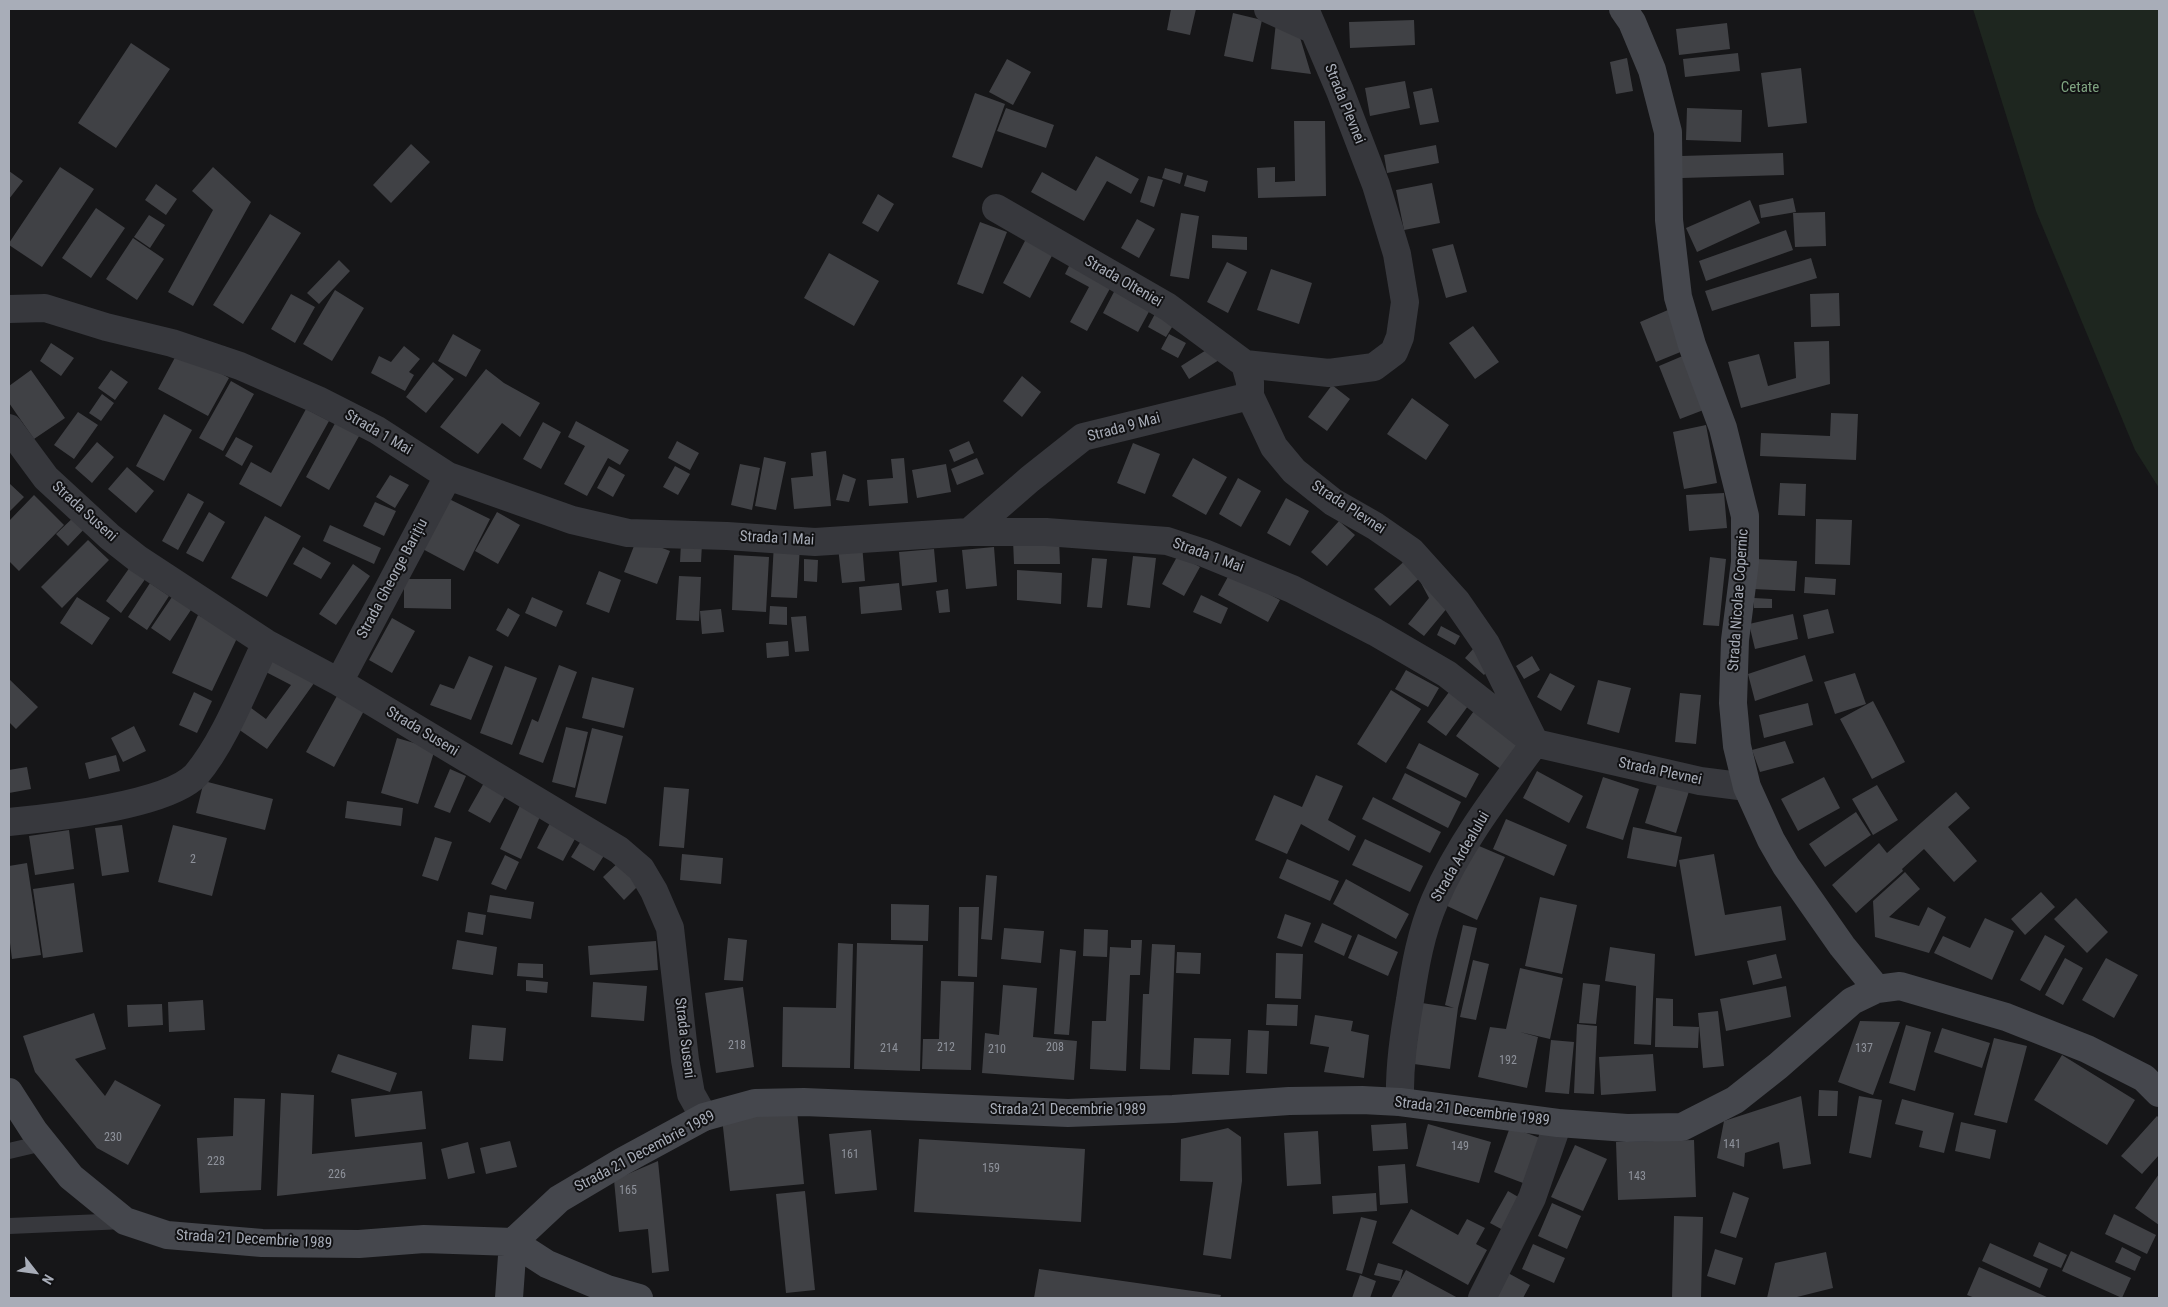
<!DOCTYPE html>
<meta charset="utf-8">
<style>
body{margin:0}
#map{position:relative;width:2168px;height:1307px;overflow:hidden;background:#161618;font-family:"Roboto Condensed",sans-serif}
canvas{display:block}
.frame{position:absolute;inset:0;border:10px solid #a8adb8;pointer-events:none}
.north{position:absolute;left:10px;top:1247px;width:50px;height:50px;-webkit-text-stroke:4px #111113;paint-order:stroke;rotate:120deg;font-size:14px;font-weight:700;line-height:20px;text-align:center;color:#a8adb8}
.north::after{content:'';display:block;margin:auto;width:18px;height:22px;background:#a8adb8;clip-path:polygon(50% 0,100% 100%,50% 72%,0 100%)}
</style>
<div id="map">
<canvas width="2168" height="1307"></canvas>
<div class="frame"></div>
<div class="north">N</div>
</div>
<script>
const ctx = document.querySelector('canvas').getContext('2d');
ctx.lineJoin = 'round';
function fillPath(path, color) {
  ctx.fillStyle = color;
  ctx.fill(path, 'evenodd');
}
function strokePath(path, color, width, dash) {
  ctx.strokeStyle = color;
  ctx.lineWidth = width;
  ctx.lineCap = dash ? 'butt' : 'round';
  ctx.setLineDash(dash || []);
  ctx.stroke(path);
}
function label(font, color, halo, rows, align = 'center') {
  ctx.font = font + ' "Roboto Condensed",sans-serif';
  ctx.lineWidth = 4;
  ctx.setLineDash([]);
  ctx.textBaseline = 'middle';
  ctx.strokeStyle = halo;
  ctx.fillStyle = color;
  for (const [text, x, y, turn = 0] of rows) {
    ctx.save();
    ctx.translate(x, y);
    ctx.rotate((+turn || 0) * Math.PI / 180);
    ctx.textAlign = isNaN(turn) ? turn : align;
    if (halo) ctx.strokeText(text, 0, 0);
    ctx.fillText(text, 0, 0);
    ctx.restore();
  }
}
fillPath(new Path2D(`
 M1973,9H2159V488L2135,450L2036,211Z`), '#1e261f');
fillPath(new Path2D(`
 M1171,9H1196L1190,35L1167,30Z
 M1233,13L1262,20L1253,62L1224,56Z
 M1414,20L1415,45L1350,48L1349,22Z
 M1276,22L1296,24L1311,74L1271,69Z
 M1727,23L1730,49L1679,55L1676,29Z
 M131,43L170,69L116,148L78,123Z
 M1738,53L1740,71L1685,77L1683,59Z
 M1627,58L1633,91L1616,94L1610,62Z
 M1007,59L1031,72L1013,105L989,92Z
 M1801,68L1807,123L1768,127L1761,73Z
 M1405,81L1410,108L1370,116L1365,88Z
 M1432,88L1439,122L1420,125L1413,92Z
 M975,93L1005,104L982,168L952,157Z
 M1006,108L1054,125L1046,148L997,131Z
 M1687,108L1742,110L1741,142L1686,140Z
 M1294,121H1325L1326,196L1258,198L1257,168L1275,167V182L1295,181Z
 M411,144L430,162L391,203L373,185Z
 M1436,145L1439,163L1387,173L1384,155Z
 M1783,153L1784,175L1682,178L1681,156Z
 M1096,156L1139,179L1131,194L1107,181L1084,221L1031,192L1042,172L1076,191Z
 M60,167L94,189L42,267L9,245V243Z
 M213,167L251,202L193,306L168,292L213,210L192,191Z
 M1165,168L1183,173L1180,184L1162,178Z
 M9,171L23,181L9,199Z
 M1187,175L1208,181L1205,192L1184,186Z
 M1148,176L1163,180L1154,207L1140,202Z
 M1432,183L1440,223L1404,230L1396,190Z
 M156,184L177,199L166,215L145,200Z
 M878,194L894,204L878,232L862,223Z
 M1793,198L1796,212L1761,218L1759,205Z
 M1750,200L1760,223L1697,252L1686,228Z
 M96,208L125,228L91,278L62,258Z
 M1825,212L1826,246L1795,247L1793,213Z
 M1181,213L1199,216L1189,279L1170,276Z
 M270,214L301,233L243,324L213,305Z
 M149,215L165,225L150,248L134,237Z
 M1137,219L1155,229L1139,258L1121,248Z
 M980,222L1007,232L983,294L957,284Z
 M1786,230L1793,250L1706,281L1699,261Z
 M1212,235L1247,237V250L1212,248Z
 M1027,237L1055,250L1030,298L1003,283Z
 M133,238L164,259L137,300L106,279Z
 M1453,244L1467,292L1446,298L1432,249Z
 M829,253L879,281L854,326L804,298Z
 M1073,258L1114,281L1087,331L1070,322L1089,287L1065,274Z
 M1811,258L1817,278L1712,311L1705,291Z
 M339,260L350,271L319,304L307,293Z
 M1227,262L1247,272L1228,313L1207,302Z
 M1271,269L1312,283L1299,324L1257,310Z
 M1117,286L1152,306L1138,332L1103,313Z
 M335,290L364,308L332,361L303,344Z
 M1839,293L1840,326L1811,327L1810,294Z
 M291,294L315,307L295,343L271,329Z
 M1158,308L1177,319L1166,337L1148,327Z
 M1668,310L1683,351L1656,362L1640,322Z
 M1473,326L1499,362L1475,379L1449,343Z
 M453,334L481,350L466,377L438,361Z
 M1169,334L1186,343L1178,358L1161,349Z
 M1829,341L1830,384L1741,408L1728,362L1759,354L1768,386L1796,378L1794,342Z
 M51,343L74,358L61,376L40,361Z
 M404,346L420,359L409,372L414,375L405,391L371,373L379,356L391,362Z
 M1211,347L1219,360L1189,379L1181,366Z
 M179,350L229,378L208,416L158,389Z
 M1685,355L1706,409L1680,419L1659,366Z
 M433,362L454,379L426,413L406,397Z
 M486,369L504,383L540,403L520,437L502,423L478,454L440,427Z
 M31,370L65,418L34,439L9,403V386Z
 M111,370L128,382L115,400L98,388Z
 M1022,376L1041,392L1022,417L1003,401Z
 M231,381L254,394L223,451L199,438Z
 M1332,385L1350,399L1327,431L1308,417Z
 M102,394L114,403L101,421L89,413Z
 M1412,398L1449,425L1426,460L1387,434Z
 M306,409L329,421L281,507L239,484L251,462L271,473Z
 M78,412L98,425L74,459L54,445Z
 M1831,413L1858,414L1856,460L1760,456L1761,433L1830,436Z
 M164,414L192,430L164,481L136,466Z
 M339,416L363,429L329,490L306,477Z
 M576,421L629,450L620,465L608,458L587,496L564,484L585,446L568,437Z
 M543,422L561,432L541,469L523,459Z
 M1706,425L1717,483L1684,489L1673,432Z
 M236,437L253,446L242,466L225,456Z
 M677,441L699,453L690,470L668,458Z
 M969,441L974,453L954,462L949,450Z
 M97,442L114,457L92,483L75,468Z
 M1133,443L1160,454L1145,494L1117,483Z
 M826,451L831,506L794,509L791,478L813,476L811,453Z
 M764,457L786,462L776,510L755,506Z
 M904,458L908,503L869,506L867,480L893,478L891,459Z
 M977,458L984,474L957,485L951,469Z
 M1193,458L1227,477L1206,515L1172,496Z
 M740,464L760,468L752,510L731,505Z
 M946,464L951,492L917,498L912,470Z
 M609,466L625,475L613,497L597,488Z
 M675,466L690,474L678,495L663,487Z
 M127,467L154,491L136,513L108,489Z
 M843,474L856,479L849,502L836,500Z
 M390,475L409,485L395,508L376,497Z
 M1238,478L1261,491L1241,527L1219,514Z
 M9,483L24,497L9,512Z
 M1780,483L1806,484L1805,516L1778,515Z
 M188,493L204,502L178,550L162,541Z
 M1724,493L1727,528L1689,531L1686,495Z
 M34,495L64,525L19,571L9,561V521Z
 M445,497L490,519L464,571L417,546Z
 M1286,498L1309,511L1290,546L1267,533Z
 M375,502L396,511L384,536L363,526Z
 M209,512L225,522L203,562L186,553Z
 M497,512L520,525L498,564L475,551Z
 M78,513L89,524L68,546L56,534Z
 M265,516L301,536L267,597L231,578Z
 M1816,519L1852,520L1850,565L1815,564Z
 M1339,521L1355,535L1327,566L1311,552Z
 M330,525L381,548L374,564L323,541Z
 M637,538L670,551L657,584L624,572Z
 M1059,539L1060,564H1014L1013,540Z
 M88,540L109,560L62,608L41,587Z
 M681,543L702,544L701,562H680Z
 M774,543L800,545L797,598L771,597Z
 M862,544L865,581L842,583L838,547Z
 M303,547L331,563L321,579L293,564Z
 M994,547L997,586L966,589L962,550Z
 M934,549L937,582L902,586L899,552Z
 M734,555L769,557L766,612L732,610Z
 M1178,555L1200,567L1184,596L1162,584Z
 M1133,556L1156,558L1150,608L1127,605Z
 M1410,556L1426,572L1390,606L1374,589Z
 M1710,557L1726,559L1719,626L1703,625Z
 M1092,558L1107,559L1102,608L1087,607Z
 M804,559L818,560L817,582L804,581Z
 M1755,559L1797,561L1795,591L1753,589Z
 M353,564L370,576L336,625L319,614Z
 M130,567L146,578L121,613L106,601Z
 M1017,570L1062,573L1061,604L1017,600Z
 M599,571L621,580L609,613L586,604Z
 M1230,573L1280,600L1268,622L1218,595Z
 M679,576L701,577L699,621L676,620Z
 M1805,577L1836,579L1835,595L1804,593Z
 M1432,578L1448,607L1424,636L1408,624L1429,598L1421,583Z
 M404,579H451V609L404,608Z
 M150,583L169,596L147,630L128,617Z
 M899,583L902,610L861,614L859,587Z
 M948,589L950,612L939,613L936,591Z
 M174,594L193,607L170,641L151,628Z
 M1201,595L1228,608L1221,624L1193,612Z
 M77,597L110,618L92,645L60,623Z
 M532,597L563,611L556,627L525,613Z
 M1754,598L1772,599V608H1754Z
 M770,606L787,607V625L769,624Z
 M508,608L520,615L508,637L496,630Z
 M721,609L724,632L702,634L700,611Z
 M1828,609L1834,633L1808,639L1803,615Z
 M1793,614L1798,639L1755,649L1749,624Z
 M198,615L239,634L212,691L172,673Z
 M806,616L809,651L795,652L791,617Z
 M392,618L415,631L392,673L369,660Z
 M1441,626L1460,636L1455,645L1437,635Z
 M788,641L789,656L767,658L766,643Z
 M1473,649L1492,666L1484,675L1465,658Z
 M273,655L317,679L267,749L228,722L243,702L266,719L291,685L264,671Z
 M1805,655L1813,681L1755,701L1748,674Z
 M469,656L493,666L471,720L430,705L440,684L454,689Z
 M1532,656L1540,670L1524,679L1516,666Z
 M559,665L577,672L543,763L519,754L532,719L538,722Z
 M505,666L537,678L512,745L480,733Z
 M1406,670L1439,688L1428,707L1395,689Z
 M1550,673L1575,686L1561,711L1537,697Z
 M1855,673L1866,704L1835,714L1824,682Z
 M592,677L634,688L624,728L582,718Z
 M9,679L38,707L16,729L9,722Z
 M1598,680L1631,688L1619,733L1587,724Z
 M1391,690L1421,709L1386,763L1357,744Z
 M194,692L212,701L197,733L179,725Z
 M1449,692L1468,706L1446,736L1427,722Z
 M1680,693L1701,695L1696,744L1675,742Z
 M338,694L365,709L334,767L306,752Z
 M1873,701L1905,762L1872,779L1840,719Z
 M1808,703L1813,725L1764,738L1759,715Z
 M1476,708L1522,742L1502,770L1456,736Z
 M134,726L146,751L123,762L111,738Z
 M566,727L588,732L575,788L552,782Z
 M592,728L623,736L606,804L575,797Z
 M397,738L435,749L418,804L381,793Z
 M1785,741L1794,763L1760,772L1752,750Z
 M1419,743L1479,774L1466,798L1406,768Z
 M116,755L120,771L89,779L85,763Z
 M27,767L31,789L9,793V770Z
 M450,769L466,776L450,813L434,807Z
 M1537,771L1583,796L1569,823L1523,798Z
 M1405,773L1461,802L1448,828L1392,799Z
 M1316,775L1343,786L1328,820L1356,836L1349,851L1301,824L1287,854L1255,840L1274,795L1302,807Z
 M1603,777L1639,789L1623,840L1586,828Z
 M1824,777L1840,808L1798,831L1781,799Z
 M1659,778L1690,788L1676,833L1645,823Z
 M204,781L273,799L265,830L196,813Z
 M485,781L507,793L490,823L468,811Z
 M1877,785L1898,820L1873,835L1852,799Z
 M664,787L689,789L684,848L659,846Z
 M1956,792L1970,808L1948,827L1977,861L1954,882L1924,849L1902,869L1903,871L1856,913L1832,885L1879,843L1887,853Z
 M1373,797L1441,832L1430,853L1362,819Z
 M347,801L403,808L401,826L345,818Z
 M522,801L543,810L521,859L500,849Z
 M1856,812L1871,835L1825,867L1809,844Z
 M1506,819L1567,845L1554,876L1493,849Z
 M550,823L576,837L563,861L537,848Z
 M122,825L129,872L102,876L95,828Z
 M173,825L227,838L212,896L158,882Z
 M1633,827L1682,837L1676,867L1627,858Z
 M69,830L74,869L35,875L29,836Z
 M584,836L607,851L594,871L571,857Z
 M435,837L452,842L438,881L422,876Z
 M1365,839L1423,866L1410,892L1352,865Z
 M1472,843L1505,857L1477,920L1445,905Z
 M682,854L723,858L721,884L680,880Z
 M1714,854L1725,915L1781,906L1786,940L1695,956L1679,860Z
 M505,855L519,862L506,890L491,884Z
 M1287,859L1339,881L1330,901L1279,878Z
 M621,860L642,882L624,900L603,877Z
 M27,863L41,955L12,959L9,935V866Z
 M1905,872L1920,889L1889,917L1919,926L1928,907L1946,917L1929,953L1875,937L1873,901Z
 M986,875L997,876L992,940L981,939Z
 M1346,879L1409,914L1396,939L1333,904Z
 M74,883L83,952L43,958L33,889Z
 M2041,892L2055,907L2025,935L2011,919Z
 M490,895L534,902L531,919L487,912Z
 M1540,897L1577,905L1562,974L1525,966Z
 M2076,898L2108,932L2087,953L2054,919Z
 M891,904L929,905L928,941L891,940Z
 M959,907H979L977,977L958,976Z
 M468,912L486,915L483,935L465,932Z
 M1285,914L1311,923L1302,947L1277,938Z
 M1985,918L2014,931L1992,980L1934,953L1943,936L1970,948Z
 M1322,923L1352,936L1344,956L1314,942Z
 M1463,925L1477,928L1458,1008L1450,1069L1414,1064L1422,1003L1454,1008L1445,1005Z
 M1004,928L1044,931L1041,963L1001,959Z
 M1084,929L1108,930L1107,957L1083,956Z
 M1358,934L1398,952L1388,976L1348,958Z
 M2045,935L2065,946L2040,991L2020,980Z
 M728,938L747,940L743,981L724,980Z
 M457,940L497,947L493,975L452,969Z
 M1131,940H1142L1140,975H1130L1126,1071L1090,1069L1092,1021H1106L1110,947L1131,948Z
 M656,941L658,970L590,975L588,946Z
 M838,943L853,944L850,1068L782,1067L783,1007L836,1008Z
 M857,943L923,945L920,1071L854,1069Z
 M1152,944L1175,945L1170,1070L1140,1069L1143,994H1149Z
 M1610,947L1655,954L1651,1045L1634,1044L1636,986L1605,981Z
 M1060,949L1076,951L1069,1035L1054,1034Z
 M1177,952L1201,953L1200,974L1176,973Z
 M1276,953L1303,954L1301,999L1275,998Z
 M1776,954L1782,978L1753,985L1747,961Z
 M2065,958L2083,968L2063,1005L2045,995Z
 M2106,958L2138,975L2114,1018L2082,1000Z
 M1473,960L1489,964L1476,1020L1460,1017Z
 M518,963L543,964V978L517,976Z
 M1520,968L1563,978L1550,1039L1520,1032L1538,1037L1527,1088L1478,1077L1490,1027L1506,1029Z
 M526,980L548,982L547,993L526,991Z
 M941,981L974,982L971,1070L922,1069L923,1039H939Z
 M593,982L647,986L644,1021L591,1017Z
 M1583,983L1600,985L1596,1024L1579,1023Z
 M1003,985L1037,988L1033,1037L1077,1041L1074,1080L982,1073L985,1033L999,1035Z
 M1786,986L1791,1017L1726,1031L1720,999Z
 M743,987L754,1067L716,1073L705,993Z
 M1656,998L1673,999V1026L1699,1027L1698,1048L1655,1047Z
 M203,1000L205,1030L169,1032L168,1002Z
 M162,1004L163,1025L128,1027L127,1005Z
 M1267,1004L1298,1005L1297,1026L1266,1025Z
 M1718,1011L1724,1066L1703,1068L1698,1013Z
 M94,1013L106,1049L75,1059L105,1096L115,1080L161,1105L128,1165L97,1148L35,1072L23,1036Z
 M1315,1015L1353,1021L1351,1031L1369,1035L1364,1078L1324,1072L1329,1047L1310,1044Z
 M1860,1021L1900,1022L1873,1095L1838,1082Z
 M1577,1024L1597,1026L1594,1094L1574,1093Z
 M472,1025L506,1028L503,1061L469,1059Z
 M1906,1025L1931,1032L1915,1091L1889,1083Z
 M1942,1028L1990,1043L1982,1068L1934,1052Z
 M1248,1030L1269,1031L1267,1074L1246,1073Z
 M1194,1038L1231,1039L1229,1075L1192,1074Z
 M1994,1038L2027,1046L2007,1123L1974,1115Z
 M1551,1040L1574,1042L1569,1094L1545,1092Z
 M338,1054L397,1073L390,1092L331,1072Z
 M1653,1054L1656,1091L1601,1095L1599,1057Z
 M2062,1055L2135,1100L2107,1145L2034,1100Z
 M1819,1090L1838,1091L1837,1116H1818Z
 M422,1091L426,1129L355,1137L351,1099Z
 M281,1093L314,1095L312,1154L422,1142L426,1179L277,1196Z
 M1801,1096L1811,1164L1783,1169L1779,1142L1745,1153L1744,1167L1717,1158L1724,1121Z
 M1859,1096L1882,1100L1871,1158L1849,1153Z
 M234,1098L265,1099L261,1190L200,1193L197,1138L233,1136Z
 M1902,1099L1954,1113L1944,1153L1919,1147L1923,1131L1895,1124Z
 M797,1110L804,1184L730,1191L722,1118Z
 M2157,1116L2159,1118V1155L2142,1174L2121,1156Z
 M1961,1122L1996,1130L1990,1159L1955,1151Z
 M1406,1123L1408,1149L1373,1151L1371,1125Z
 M1428,1124L1491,1142L1479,1183L1416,1166Z
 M1510,1127L1540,1138L1523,1183L1494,1172Z
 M1228,1128L1241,1137L1242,1181L1231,1259L1203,1255L1213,1182L1180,1181L1181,1139Z
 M871,1130L877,1190L835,1194L829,1134Z
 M1318,1131L1321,1184L1287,1186L1284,1133Z
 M919,1139L1085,1149L1081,1222L914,1212Z
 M1694,1140L1696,1197L1618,1200L1616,1142Z
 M510,1141L517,1167L486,1174L480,1148Z
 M468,1142L475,1173L448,1179L441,1149Z
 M1575,1145L1607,1159L1583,1211L1551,1197Z
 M658,1161L669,1271L652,1273L648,1229L619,1232L614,1180Z
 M1405,1164L1408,1203L1380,1205L1378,1166Z
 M2159,1174V1225L2135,1208Z
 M805,1191L815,1290L786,1293L776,1194Z
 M1508,1191L1520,1198L1503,1230L1490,1223Z
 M1733,1192L1749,1198L1736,1238L1720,1233Z
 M1376,1193L1377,1211L1333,1214L1332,1196Z
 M1552,1203L1581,1216L1567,1249L1538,1236Z
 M1411,1209L1458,1235L1467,1219L1485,1228L1476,1244L1487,1250L1468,1285L1392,1243Z
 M2114,1214L2156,1235L2147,1254L2105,1234Z
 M1674,1216L1703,1217L1701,1298H1672Z
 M1361,1217L1377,1221L1362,1274L1346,1270Z
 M2039,1242L2067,1255L2061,1268L2033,1256Z
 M1990,1243L2048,1269L2040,1288L1982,1261Z
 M1533,1244L1565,1258L1554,1283L1522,1269Z
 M2122,1247L2141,1257L2135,1271L2115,1262Z
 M1715,1249L1743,1258L1735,1285L1707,1276Z
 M2071,1251L2131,1278L2122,1298L2062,1271Z
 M1826,1252L1833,1288L1793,1298H1767L1775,1263Z
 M1378,1263L1403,1270L1400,1281L1406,1270L1458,1298H1391L1400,1281L1374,1275Z
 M1979,1267L2049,1298H1975L1967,1295Z
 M1039,1269L1221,1295L1220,1298H1034Z
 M1508,1273L1530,1285L1523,1298H1494Z
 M1360,1275L1376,1281L1370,1298H1352Z`), '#404145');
strokePath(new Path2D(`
 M9,1151L43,1143
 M9,1226L125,1221`), '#37383d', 16);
strokePath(new Path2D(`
 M1268,9L1314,30
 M996,208L1168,307L1245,364
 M9,309L45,308L106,327L172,343L240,366L318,400L377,430L448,476L572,520L628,533L727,536L815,542L969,532H1046L1167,541L1204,553L1292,589L1375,632L1447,674L1535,743C1499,792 1459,844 1435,900C1421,932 1415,966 1410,1000C1404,1034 1399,1067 1400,1102
 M1245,364L1250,382V396L1274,447L1294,471L1333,502L1375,526L1411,551L1457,602L1486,644L1535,743L1700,781L1747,787
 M1245,364L1329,373L1374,367L1394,352L1400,337L1405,302L1397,254L1376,185L1340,91L1305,9
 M9,428L46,478L110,537L138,559L266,643L339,682L619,850L641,869L654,891L670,928L685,1060L691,1094L704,1117
 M969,532L1030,479L1083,437L1250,396
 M339,682L448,476
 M9,822C51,818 168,805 196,775C225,741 246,684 266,643
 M1482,1298L1532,1198L1558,1123`), '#37383d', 28);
strokePath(new Path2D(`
 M1623,9L1632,22L1652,70L1668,132L1669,220L1678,297L1692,345L1723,428L1745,516V562L1735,640L1733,703L1737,746L1747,787L1771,840L1786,866L1842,946L1877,989
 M9,1092L34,1131L71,1177L125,1221L167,1235L262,1243L359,1244L424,1239L513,1242L559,1199L623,1161L704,1117L755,1103L804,1102L1068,1113L1173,1109L1289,1101L1362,1100L1400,1102L1558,1123L1627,1128L1682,1127L1735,1100L1778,1066L1852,1001L1877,989L1900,986L2006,1017L2087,1049L2144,1078L2159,1093
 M513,1242L547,1264L607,1289L639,1298
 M509,1298L513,1242`), '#45474d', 28);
label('12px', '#8e929b', null, [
 ["2",193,860],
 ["218",737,1046],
 ["212",946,1048],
 ["208",1055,1048],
 ["214",889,1049],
 ["137",1864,1049],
 ["210",997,1050],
 ["192",1508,1061],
 ["230",113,1138],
 ["141",1732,1145],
 ["149",1460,1147],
 ["161",850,1155],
 ["228",216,1162],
 ["159",991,1169],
 ["226",337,1175],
 ["143",1637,1177],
 ["165",628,1191]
]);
label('15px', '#7fa381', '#111113', [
 ["Cetate",2080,88]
]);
label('15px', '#a8adb8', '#111113', [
 ["Strada Plevnei",1344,104,68],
 ["Strada Olteniei",1123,282,30],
 ["Strada 9 Mai",1124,428,-15],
 ["Strada 1 Mai",378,433,30],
 ["Strada Plevnei",1348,508,33],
 ["Strada Suseni",84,512,42],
 ["Strada 1 Mai",777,539,3],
 ["Strada 1 Mai",1208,556,20],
 ["Strada Gheorge Barițiu",393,579,-62],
 ["Strada Nicolae Copernic",1739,600,-86],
 ["Strada Suseni",422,732,31],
 ["Strada Plevnei",1660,772,12],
 ["Strada Ardealului",1461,857,-60],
 ["Strada Suseni",684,1038,83],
 ["Strada 21 Decembrie 1989",1068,1110],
 ["Strada 21 Decembrie 1989",1472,1112,7],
 ["Strada 21 Decembrie 1989",645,1152,-28],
 ["Strada 21 Decembrie 1989",254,1240,3]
]);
</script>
